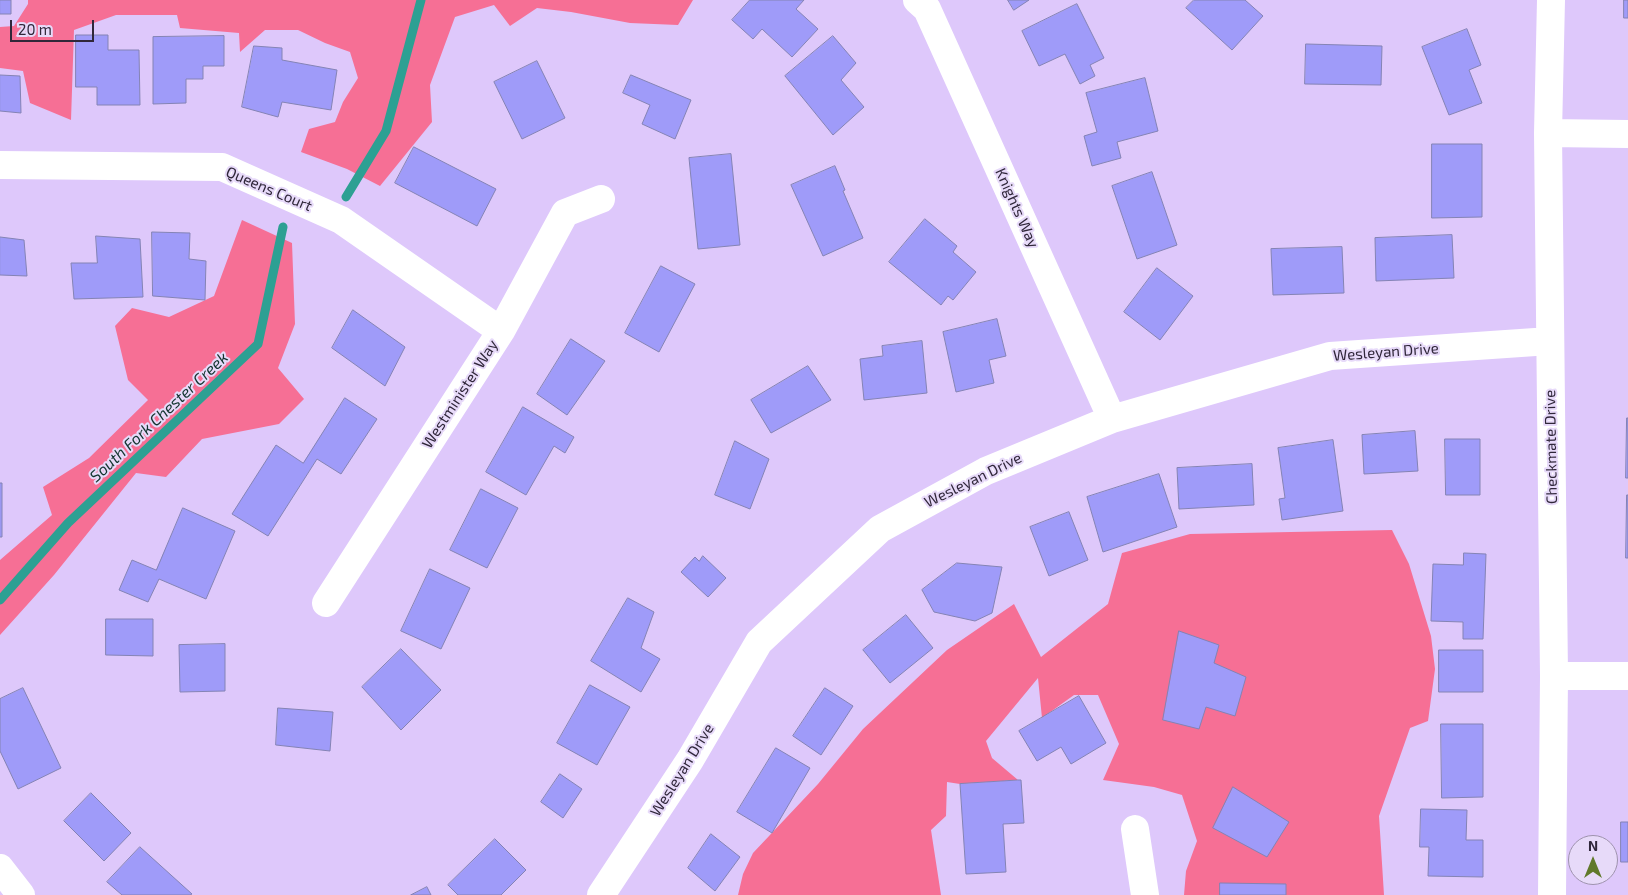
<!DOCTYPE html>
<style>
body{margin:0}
#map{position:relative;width:1628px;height:895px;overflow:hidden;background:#dec8fb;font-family:"Exo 2",sans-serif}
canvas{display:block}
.north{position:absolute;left:1568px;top:835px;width:50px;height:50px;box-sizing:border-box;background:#e7daf9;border:1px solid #9e92ad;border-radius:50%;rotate:0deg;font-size:14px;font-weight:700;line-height:20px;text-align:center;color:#30273a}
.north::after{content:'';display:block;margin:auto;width:18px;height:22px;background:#61792b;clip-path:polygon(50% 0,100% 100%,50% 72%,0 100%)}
.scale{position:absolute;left:10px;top:20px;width:84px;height:22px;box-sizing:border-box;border:2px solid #30273a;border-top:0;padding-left:6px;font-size:15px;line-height:18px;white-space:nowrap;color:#30273a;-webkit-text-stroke:4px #e7daf9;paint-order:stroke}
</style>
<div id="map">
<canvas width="1628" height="895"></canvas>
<div class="north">N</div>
<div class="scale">20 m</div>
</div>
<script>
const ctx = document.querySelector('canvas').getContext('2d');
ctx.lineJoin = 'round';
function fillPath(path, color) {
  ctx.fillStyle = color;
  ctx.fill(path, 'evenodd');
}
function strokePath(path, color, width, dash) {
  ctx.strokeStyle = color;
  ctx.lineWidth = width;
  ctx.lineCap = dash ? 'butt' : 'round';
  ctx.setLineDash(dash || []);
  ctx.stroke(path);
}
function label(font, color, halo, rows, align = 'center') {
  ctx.font = font + ' "Exo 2",sans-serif';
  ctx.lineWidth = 4;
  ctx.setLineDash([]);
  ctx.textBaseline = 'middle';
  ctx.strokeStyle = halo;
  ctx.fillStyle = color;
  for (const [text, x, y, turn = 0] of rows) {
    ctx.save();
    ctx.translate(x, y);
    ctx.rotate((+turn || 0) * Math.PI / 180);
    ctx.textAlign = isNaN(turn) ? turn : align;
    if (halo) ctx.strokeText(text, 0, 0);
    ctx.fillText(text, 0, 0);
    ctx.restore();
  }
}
fillPath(new Path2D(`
 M28,0H693L678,25L630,23L571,12L537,8L510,26L494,5L455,17L430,85L432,122L380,186L347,169L301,152L309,129L335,122L343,102L358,78L350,52L325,43L298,30H265L240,52L239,33L180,28L177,15H116L74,30L71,120L30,103L23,71L0,68V27L14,26L28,4Z
 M242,220L292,243L295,324L278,368L304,399L279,424L202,439L166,477L136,473L54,575L0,635V560L52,515L43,487L89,458L148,400L128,380L115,326L132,308L169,317L214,296Z
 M1392,530L1409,564L1431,636L1435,669L1428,721L1410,728L1379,816L1384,895H1184L1186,871L1197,841L1182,795L1154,787L1103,780L1119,744L1098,695H1074L1042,718L1038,678L986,741L992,758L1018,780L960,784L947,782L946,816L931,830L941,895H738L743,874L753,853L818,784L863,729L947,650L1014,604L1041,657L1108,604L1122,553L1190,534Z`), '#f66f95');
strokePath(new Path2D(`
 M346,197L386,131L421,0
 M0,600L68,523L258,344L283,227`), '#2da093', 9);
const building = new Path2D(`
 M0,0H11V14H0Z
 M750,0H804L796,9L818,29L792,57L762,29L753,39L732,20Z
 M1008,0H1029L1014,10Z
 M1194,0H1245L1263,16L1232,50L1186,8Z
 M1624,0H1628V18H1624Z
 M1077,4L1104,58L1090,65L1095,76L1080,84L1065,54L1039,66L1022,31Z
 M1467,29L1481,65L1469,70L1482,103L1449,115L1422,47Z
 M76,35H108V50H139L140,105H97V87H76Z
 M224,36V66H203V79H186V103L153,104V37Z
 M833,36L856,63L841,80L864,107L833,135L785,76Z
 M1306,44L1382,46L1381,85L1305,84Z
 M254,46L282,48V60L337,70L331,110L282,102L278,117L242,107Z
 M537,61L565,118L522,139L494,82Z
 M0,75L20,76L21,113L0,111Z
 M631,75L691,100L675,139L642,124L650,105L623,93Z
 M1145,78L1158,131L1117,142L1121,158L1092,166L1084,136L1097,132L1086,93Z
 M1432,144H1482V217L1432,218Z
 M414,147L496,189L477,226L395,183Z
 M731,154L740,245L698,249L689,158Z
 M835,166L845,190L843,191L863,238L823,256L791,185Z
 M1152,172L1177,245L1137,259L1112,186Z
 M925,219L957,246L953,252L976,272L953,300L948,296L941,305L889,262Z
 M152,232L190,233L189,259L206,261L205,300L153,296Z
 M1452,235L1454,278L1376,281L1375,238Z
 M96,236L140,239L143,297L74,299L71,263H97Z
 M0,237L24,240L27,276L0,275Z
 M1342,247L1344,293L1273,295L1271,249Z
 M661,266L695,284L659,352L625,333Z
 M1157,268L1193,296L1160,340L1124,312Z
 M353,310L405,347L385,386L332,348Z
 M997,319L1006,356L989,360L994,383L956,392L943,332Z
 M571,339L605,361L567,415L537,394Z
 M922,341L927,393L864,400L860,359L883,356L882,346Z
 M808,366L831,400L771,433L751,400Z
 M345,398L377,419L341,474L317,459L268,536L232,514L276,445L303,463Z
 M523,407L574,437L565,453L554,446L526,495L486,472Z
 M1627,418H1628V478H1626Z
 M1415,431L1418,471L1364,474L1362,435Z
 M1445,439H1480V495H1446Z
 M1333,440L1343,511L1282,520L1279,499L1285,498L1278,448Z
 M735,441L769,459L750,509L715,495Z
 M1252,464L1254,505L1179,509L1177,468Z
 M1159,474L1177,527L1103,552L1087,497Z
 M0,483H2V537H0Z
 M481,489L518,508L487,568L450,550Z
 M1627,495H1628V558H1626Z
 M183,508L235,531L206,599L159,579L148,602L119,590L132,560L156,570Z
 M1069,512L1088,560L1049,576L1030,527Z
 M1464,553L1486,554L1483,639H1463V622L1431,621L1433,564L1463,565Z
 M703,556L726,578L708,597L681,572L695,557L699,561Z
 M957,563L1002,567L992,613L975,621L934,612L922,590Z
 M430,569L470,588L441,649L401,631Z
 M628,598L654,612L641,648L660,659L641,692L591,661Z
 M906,615L933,648L890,683L863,650Z
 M106,619H153V656L106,655Z
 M1179,631L1219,645L1214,663L1246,677L1235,716L1206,707L1199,729L1163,720Z
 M225,644V691L180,692L179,645Z
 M401,649L441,690L401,730L362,687Z
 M1439,650H1483V692H1439Z
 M590,685L630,707L597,765L557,743Z
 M23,688L61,768L18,789L0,751V699Z
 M825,688L853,706L821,755L793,736Z
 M1079,696L1106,743L1071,764L1061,747L1037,761L1019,731Z
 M278,708L333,712L330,751L276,745Z
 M1441,724H1483V797L1442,798Z
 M776,748L810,768L772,833L737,812Z
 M560,774L582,789L563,818L541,802Z
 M1018,780H1021L1024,823L1003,824L1006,872L966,874L960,784Z
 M1233,787L1289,822L1267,857L1213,828Z
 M91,793L131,833L104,861L64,821Z
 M1421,809L1467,810L1466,840H1483V877L1428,876L1429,847H1420Z
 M1621,822H1628V862H1621Z
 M711,834L740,857L715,891L688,868Z
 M495,839L526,870L501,895H458L448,885Z
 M140,847L192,894L190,895H122L107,882Z
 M1220,883L1286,884V895H1220Z
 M427,887L431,895H411Z`);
fillPath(building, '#9f9bf9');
strokePath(building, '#8483b4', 1);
strokePath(new Path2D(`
 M917,0L927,9L1112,419
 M1551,0L1548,133L1554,676L1552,895
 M1548,133L1628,134
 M0,165L222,167L341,220L501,331
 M326,603L501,331L565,213L601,199
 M1554,676H1628
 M1135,829L1145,895
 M0,868L21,895
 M601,895L690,760L759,642L880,529L986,471L1112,419L1330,356L1550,341`), '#fff', 28);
label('15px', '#30273a', '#e7daf9', [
 ["Queens Court",269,189,23],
 ["Knights Way",1017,208,66],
 ["Wesleyan Drive",1386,352,-4],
 ["Westminister Way",460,394,-57],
 ["Checkmate Drive",1551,447,-91],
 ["Wesleyan Drive",973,480,-26],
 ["Wesleyan Drive",682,770,-58]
]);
label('italic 16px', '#12342f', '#e7daf9', [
 ["South Fork Chester Creek",159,417,-43]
]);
</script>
